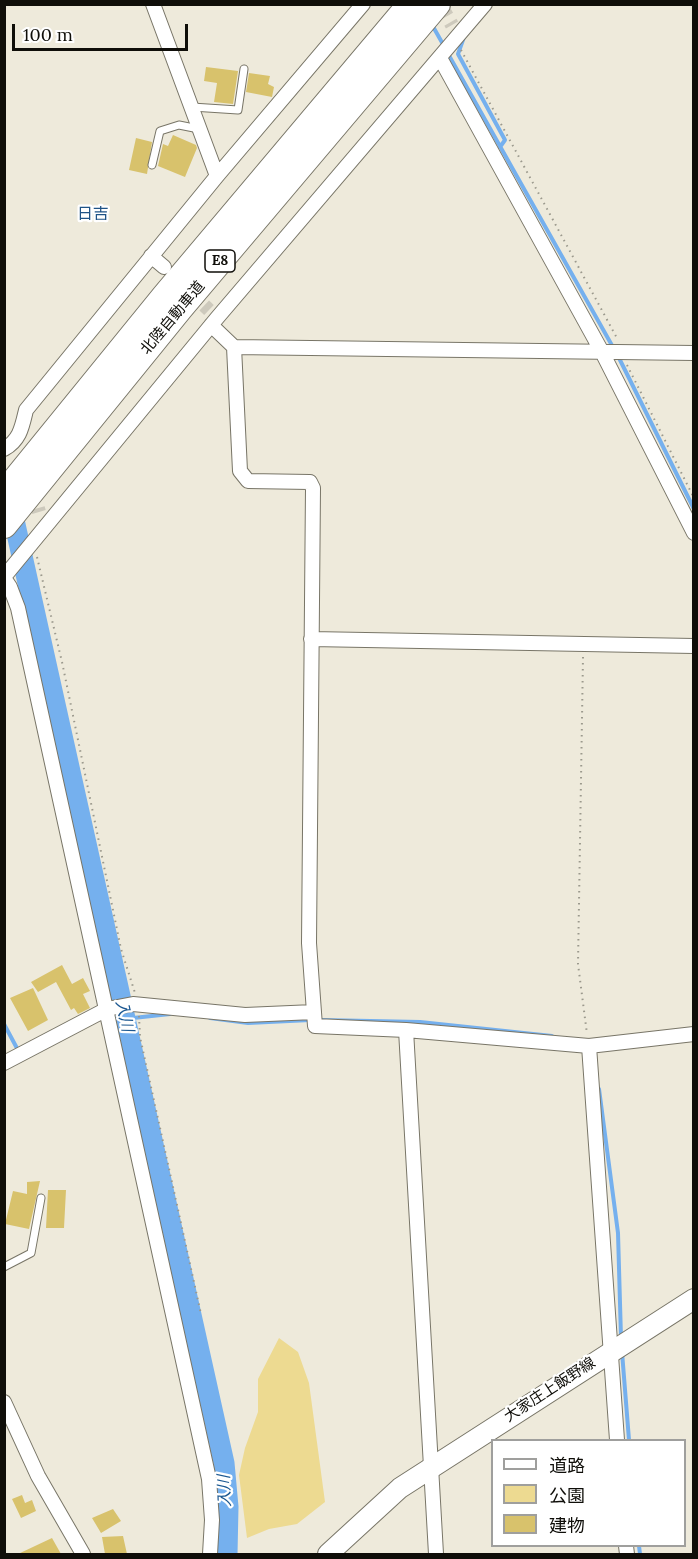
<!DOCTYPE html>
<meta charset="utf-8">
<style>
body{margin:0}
#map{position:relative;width:698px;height:1559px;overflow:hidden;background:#eeeadb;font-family:Lora,"Noto Sans JP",serif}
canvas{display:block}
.frame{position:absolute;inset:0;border:6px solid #0f0e09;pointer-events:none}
.legend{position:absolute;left:491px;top:1439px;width:195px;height:108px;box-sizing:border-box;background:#fff;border:2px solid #9f9f9d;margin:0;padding:8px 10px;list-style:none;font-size:18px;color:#0f0e09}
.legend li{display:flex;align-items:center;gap:12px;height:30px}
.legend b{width:30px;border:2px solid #9f9f9d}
.scale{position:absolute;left:12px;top:24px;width:176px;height:27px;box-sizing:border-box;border:3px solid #0f0e09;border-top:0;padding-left:8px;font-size:18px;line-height:21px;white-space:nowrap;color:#0f0e09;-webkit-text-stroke:4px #fff;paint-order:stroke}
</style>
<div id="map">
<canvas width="698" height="1559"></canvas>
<div class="frame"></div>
<ul class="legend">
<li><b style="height:8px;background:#fff"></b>道路</li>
<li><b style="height:16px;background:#edda91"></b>公園</li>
<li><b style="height:16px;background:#d8c26c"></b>建物</li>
</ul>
<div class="scale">100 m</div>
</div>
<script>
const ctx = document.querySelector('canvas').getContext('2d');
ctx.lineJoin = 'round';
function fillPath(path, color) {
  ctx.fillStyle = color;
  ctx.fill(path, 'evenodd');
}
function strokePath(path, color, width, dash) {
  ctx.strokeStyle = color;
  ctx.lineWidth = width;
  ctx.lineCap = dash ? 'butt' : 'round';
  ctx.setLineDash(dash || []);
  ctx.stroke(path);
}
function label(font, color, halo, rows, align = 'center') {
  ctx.font = font + ' Lora,"Noto Sans JP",serif';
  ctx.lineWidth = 4.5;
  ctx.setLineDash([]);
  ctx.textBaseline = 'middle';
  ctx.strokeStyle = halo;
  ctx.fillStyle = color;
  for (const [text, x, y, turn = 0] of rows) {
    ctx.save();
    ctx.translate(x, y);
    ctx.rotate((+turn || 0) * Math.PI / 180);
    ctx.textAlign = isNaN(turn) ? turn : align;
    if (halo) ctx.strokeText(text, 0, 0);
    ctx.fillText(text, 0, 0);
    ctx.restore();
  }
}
fillPath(new Path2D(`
 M279,1338L298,1352L309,1383L325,1502L297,1524L269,1529L247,1538L239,1475L245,1448L258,1412V1379Z`), '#edda91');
strokePath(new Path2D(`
 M431,23L444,46
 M464,37L458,54L505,140L500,147
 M447,52L614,349
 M618,356L694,509
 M111,1016L122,1014
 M210,1018L248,1023L310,1020
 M124,1019L170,1014
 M321,1020L420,1022L552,1036
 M4,1024L19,1052
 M599,1089L618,1233L621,1338
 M622,1352L629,1440
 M639,1546L640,1554`), '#75b0ee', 4);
strokePath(new Path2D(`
 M10,502L224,1463L228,1507L227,1554`), '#75b0ee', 21);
fillPath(new Path2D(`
 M206,67L238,71L233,104L214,102L217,83L204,81Z
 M249,73L270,76L268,84L274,87L272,97L246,92Z
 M173,135L196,145L197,148L185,177L158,166L163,144L168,146Z
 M136,138L152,142L147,174L129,170Z
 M62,965L72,984L83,978L90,991L83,994L90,1008L78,1014L74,1008L71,1010L56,982L38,992L31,982Z
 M33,988L48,1020L28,1031L10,998Z
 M40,1181L29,1229L5,1224L13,1191L27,1194V1182Z
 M48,1190H66L64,1228H46Z
 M22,1495L25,1503L32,1500L36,1511L21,1518L12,1499Z
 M113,1509L121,1521L101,1533L92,1518Z
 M123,1536L127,1554H105L102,1537Z
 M52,1538L61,1554H18Z`), '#d8c26c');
strokePath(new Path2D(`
 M440,4L452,25
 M189,291L209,310
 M32,488L39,512`), '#cdc9bc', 14, [14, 7]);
const lane = new Path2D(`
 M192,107L238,110L244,69
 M152,165L160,131L179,125L199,129
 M4,1267L31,1253L41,1198`);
const street = new Path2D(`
 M153,4L217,176
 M440,58L602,352L694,533
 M151,256L164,267
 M211,325L234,347L694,353
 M234,347L240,471L248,481L310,482L313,488L309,943L315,1026L406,1030L589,1046L617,1440
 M4,449C20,440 22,427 26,410L217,176L363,4
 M4,577L217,318L485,4
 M4,578L10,587L18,608L209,1479L212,1520L210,1554
 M311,639L694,646
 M406,1030L436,1554
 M589,1046L694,1034
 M4,1063L107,1009L133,1004L245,1015L314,1012
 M4,1402L38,1476L83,1554
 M626,1546L627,1554`);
const secondary = new Path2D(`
 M328,1554L400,1488L694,1299`);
const highway = new Path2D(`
 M4,494L165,296L411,4
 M4,525L180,308L437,4`);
strokePath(lane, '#787567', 9);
strokePath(street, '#787567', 16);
strokePath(secondary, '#787567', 22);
strokePath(highway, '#787567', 28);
strokePath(new Path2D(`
 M461,50L618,340
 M627,365L694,498
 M37,557L62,662L121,949L135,993
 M583,657L578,964L587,1034
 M139,1016L140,1037L201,1314`), '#9b998d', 2, [1.5, 4.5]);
strokePath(lane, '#fff', 7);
strokePath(street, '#fff', 14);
strokePath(secondary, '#fff', 20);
strokePath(highway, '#fff', 26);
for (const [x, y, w] of [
 [220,261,30]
]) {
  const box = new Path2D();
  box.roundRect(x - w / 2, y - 11, w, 22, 4.5);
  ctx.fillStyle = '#fff';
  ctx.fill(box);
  strokePath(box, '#0f0e09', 1.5);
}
label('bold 14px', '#0f0e09', null, [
 ["E8",220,261]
]);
label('15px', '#0f0e09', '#fff', [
 ["北陸自動車道",173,318,-50],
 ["大家庄上飯野線",550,1390,-33]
]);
label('16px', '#1f5386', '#fff', [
 ["日吉",93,214]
]);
label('italic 16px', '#1c5891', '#fff', [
 ["入川",124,1016,77],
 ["入川",225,1491,-92]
]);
</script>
